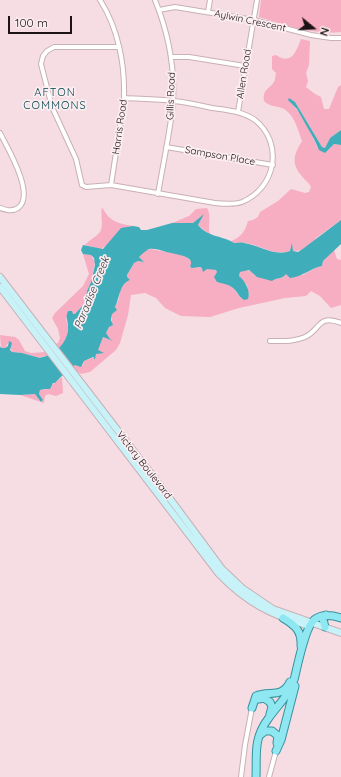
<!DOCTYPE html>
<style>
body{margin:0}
#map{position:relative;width:341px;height:777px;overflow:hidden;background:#f6dde3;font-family:Quicksand,sans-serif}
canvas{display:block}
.north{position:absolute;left:293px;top:8px;width:40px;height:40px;-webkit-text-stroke:3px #fcedf1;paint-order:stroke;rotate:108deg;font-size:11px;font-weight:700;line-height:16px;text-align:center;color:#1b1315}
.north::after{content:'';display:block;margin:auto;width:14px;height:18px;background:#1b1315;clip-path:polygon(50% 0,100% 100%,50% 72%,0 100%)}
.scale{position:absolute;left:8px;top:16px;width:64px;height:18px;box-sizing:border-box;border:2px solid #1b1315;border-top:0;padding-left:5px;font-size:12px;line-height:14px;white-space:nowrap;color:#1b1315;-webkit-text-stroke:3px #fcedf1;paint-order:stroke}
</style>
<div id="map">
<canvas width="341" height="777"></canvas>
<div class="north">N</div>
<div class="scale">100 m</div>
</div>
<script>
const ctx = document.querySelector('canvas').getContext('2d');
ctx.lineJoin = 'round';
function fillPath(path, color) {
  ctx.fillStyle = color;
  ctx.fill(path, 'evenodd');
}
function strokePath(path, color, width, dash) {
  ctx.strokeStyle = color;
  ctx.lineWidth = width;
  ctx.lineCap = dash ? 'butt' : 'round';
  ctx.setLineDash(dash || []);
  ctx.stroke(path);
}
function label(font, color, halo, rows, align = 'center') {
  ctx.font = font + ' Quicksand,sans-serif';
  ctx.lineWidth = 3.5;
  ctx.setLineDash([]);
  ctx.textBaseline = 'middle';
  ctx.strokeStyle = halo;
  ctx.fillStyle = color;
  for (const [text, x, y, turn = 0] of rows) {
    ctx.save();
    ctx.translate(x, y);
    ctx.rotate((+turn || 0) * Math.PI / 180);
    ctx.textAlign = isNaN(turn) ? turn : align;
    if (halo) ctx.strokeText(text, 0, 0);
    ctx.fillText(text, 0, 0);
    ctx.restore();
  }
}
fillPath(new Path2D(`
 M261,0H341V32C312,35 286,25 259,17Z
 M301,39L310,41L309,65L306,73L308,81L306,87L315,94L321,97L324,109H329L338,87L341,85V130L330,138L325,148L322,147L295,102L288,100C299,109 312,133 317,147L327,151L334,144L341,145V220L316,238C312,245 301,252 293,251L292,245L290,251C275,257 259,244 244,243C241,242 238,243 234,243L231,241C241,237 245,232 248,221L253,220L258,217L260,212L278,201L291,189L305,193L309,192L311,187C309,182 304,180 301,175C291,163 294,154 302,141C298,130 294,113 282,108C275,106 269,106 264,101C262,88 271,89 275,80C275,80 276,73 276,73L272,69V56L276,55C292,66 296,51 301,39Z
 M102,207C110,222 117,223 133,226L101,249L85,245C89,240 96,237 100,232C104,226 100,215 102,207Z
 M207,208C212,216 207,226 210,235L198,225L203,215L193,223H172L189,216L196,209Z
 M150,249L179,254L188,258L191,261V265L190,267L191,268C200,266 207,269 216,270L217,272L215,275L218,283C234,282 234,293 244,300L249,295L247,285L239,276L240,272C246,270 250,269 254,275L275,279L282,278L286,274L303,275L317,267L322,266L323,261L334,250L337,259L341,260V305L331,308L320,296L311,291L306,296L285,298L239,308L210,317L181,316L165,308L156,298L145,293L131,295L128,315L120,343L116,350L90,372L81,374L71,367L75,365H83L84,361L94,357L99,351L97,350L103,337L110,340H111L107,337L106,333L109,327L112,324V314L119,299L120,290L127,281V275L134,263L138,261L143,262L139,257L144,251Z
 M83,254L91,255L95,262L91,282L87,291V297L84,304L75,314H73L66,318C66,321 68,325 68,328C68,334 64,346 58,349L55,344L58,343L60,338L58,329L52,318L55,313L83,286L89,274Z
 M0,335L15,337L19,340L25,351L31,353L46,352L49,356H43L40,358L22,353L12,352L9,342L5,348H1Z
 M62,377L63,393L56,396L48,394L45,396L44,403L20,395L35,394L41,402L43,400L39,394L40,390L47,389Z`), '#f7adc2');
fillPath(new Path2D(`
 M289,98L295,102L322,147L325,148L330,138L341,130V145L334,144L325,153L319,150L314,139L297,109L288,100Z
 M204,214L198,225C209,238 222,235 234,243C238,243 241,242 244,243C259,245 275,257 290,251L292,243L293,251L298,252L304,248L341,220V244L323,261L322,266C311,268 302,277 290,278L286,274C282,280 277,277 272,281L257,277L249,270L240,272L239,276C245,281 251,291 248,299L244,300C239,297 238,293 235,290C230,284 223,284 217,282L214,277L217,272L216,270L207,269L203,272L202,268L200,267L192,268L190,267C196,256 178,255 171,253C164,252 157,248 149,249C145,251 142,254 139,257L144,262L138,261L134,263L127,275V277L130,280C119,284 120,298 115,307L117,310L112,314L111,320L113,325L109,327L106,333L110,339L113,341L103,337L98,350L104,353L96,354L95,359H94V357H93L84,361L81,367L75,365C67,370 61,377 55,383H53L50,389H45L40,390L39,394L43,400L41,402L35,394L20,395L0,394V346L1,348H5L8,346L9,341L12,343L10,350L12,352L22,353L40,358C43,356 46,357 49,355C59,351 69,338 68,327C68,319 65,319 68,311H72L73,314H75L84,304L86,297L87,291L91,282L95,265L94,258L91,255L83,254L81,250L83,245L103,249L121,228L133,226L139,227L141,230H147L172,223H193Z`), '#40adba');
const street = new Path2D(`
 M100,0C118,28 125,64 124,97C124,107 122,118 120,127C117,147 114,166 111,185
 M155,0C168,32 175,68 173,103C170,133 163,164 158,194
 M159,10L175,7L254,20L311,35L331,38H341
 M208,12L210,0
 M119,47H54L47,51L43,56L41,64L52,107L76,159L82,185L86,187L111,185L215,203C224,204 234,205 242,202C276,188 284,143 255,120C242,111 226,110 212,108C199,105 186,102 173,101C157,99 140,99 124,98
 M171,57H189L245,66
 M238,112L257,0
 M0,133C7,147 36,195 18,208C12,212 6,210 0,208
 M166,147L273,165
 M270,341C282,341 294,342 305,337C321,330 317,314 341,323
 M241,777L245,745L252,708
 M269,777L276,751`);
const secondary = new Path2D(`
 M0,277L165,492L222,569L242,588L273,609L341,633
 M0,287L219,574C247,603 271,615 309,626`);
const primary = new Path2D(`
 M283,618C295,625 302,631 301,646
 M325,627L323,619L326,615
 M294,680C297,668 305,627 314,620C322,613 332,615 341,618
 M259,699L264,698L270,702L272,707L270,714
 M252,708L256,696C269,690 282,699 290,682
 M260,735L265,731H272L278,736L277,743
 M276,751L281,740L295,686
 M256,777C257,755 253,739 268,719C276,707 287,698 293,683`);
strokePath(street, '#c7b0b6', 6);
strokePath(secondary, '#c7b0b6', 8);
strokePath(primary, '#36929e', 9);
strokePath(street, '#fff', 4);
strokePath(secondary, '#c7f3f8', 6);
strokePath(primary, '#8fe7f1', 7);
label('10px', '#1b1315', '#fcedf1', [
 ["Aylwin Crescent",250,21,12],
 ["Allen Road",244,74,-81],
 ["Gillis Road",171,96,-88],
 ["Harris Road",120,127,-82],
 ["Sampson Place",220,156,10],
 ["Victory Boulevard",144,465,52]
]);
ctx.letterSpacing = '1px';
label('11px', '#02454c', '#fcedf1', [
 ["AFTON",55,93],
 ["COMMONS",55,106]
]);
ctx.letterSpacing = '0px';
label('italic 11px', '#243c3f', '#fcedf1', [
 ["Paradise Creek",92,293,-68]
]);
</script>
